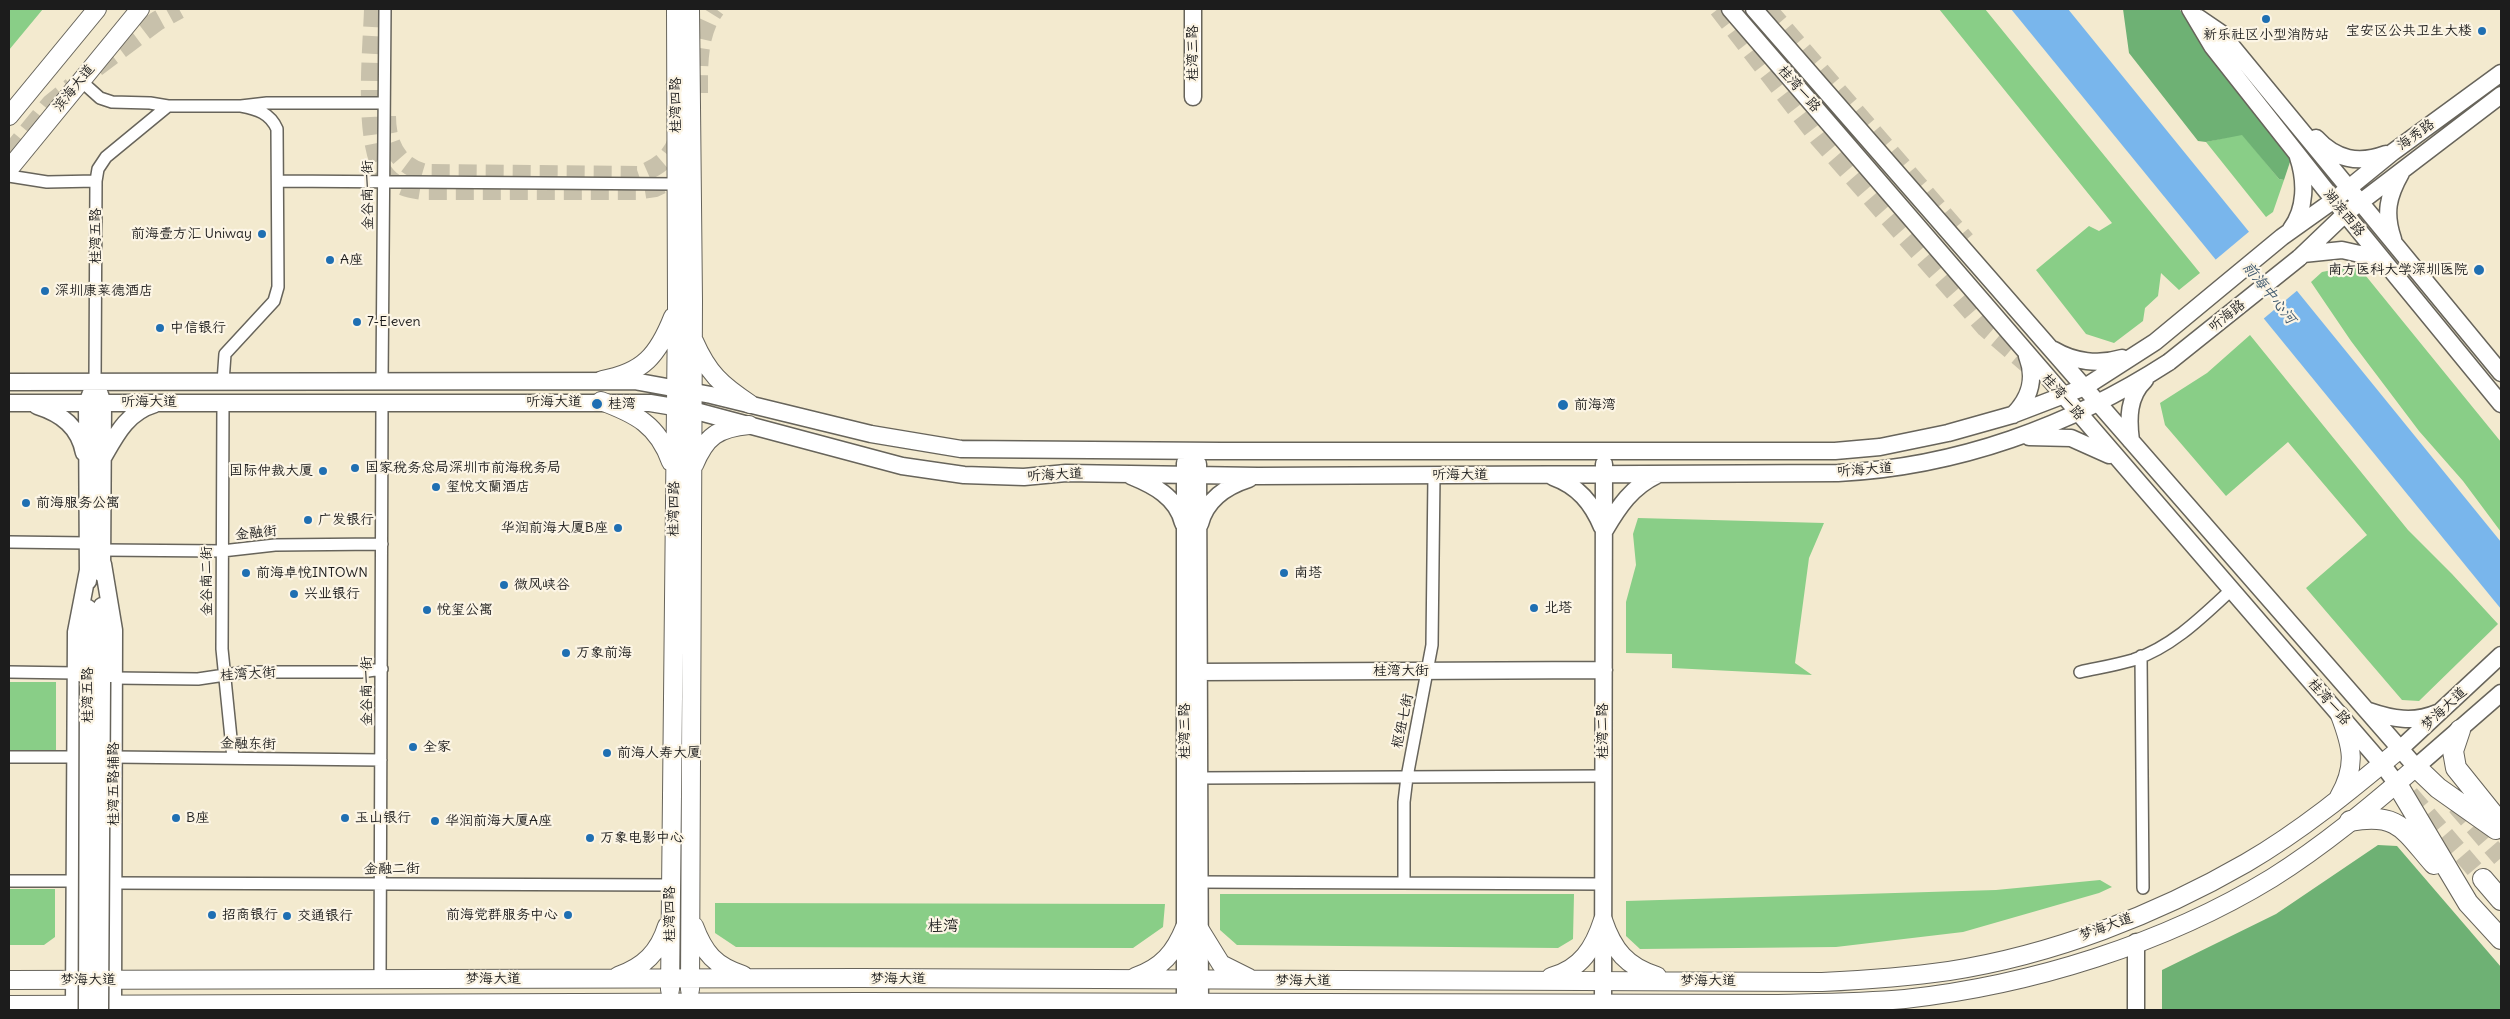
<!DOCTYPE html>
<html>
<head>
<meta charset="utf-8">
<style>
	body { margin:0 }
	#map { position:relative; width:2510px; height:1019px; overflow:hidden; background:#f3eacf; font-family:Delius,sans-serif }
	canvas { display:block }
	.frame { position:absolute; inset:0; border:10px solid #1c1c1c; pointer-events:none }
</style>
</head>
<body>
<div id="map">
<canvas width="2510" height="1019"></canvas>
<div class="frame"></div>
</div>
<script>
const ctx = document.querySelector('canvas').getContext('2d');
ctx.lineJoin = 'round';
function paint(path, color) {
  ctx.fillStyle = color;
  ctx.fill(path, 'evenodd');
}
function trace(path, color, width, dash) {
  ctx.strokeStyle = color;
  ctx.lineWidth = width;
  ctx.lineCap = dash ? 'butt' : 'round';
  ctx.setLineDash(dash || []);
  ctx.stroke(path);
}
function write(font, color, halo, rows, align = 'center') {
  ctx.font = font + ' Delius,"LXGW WenKai TC",sans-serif';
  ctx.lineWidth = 4.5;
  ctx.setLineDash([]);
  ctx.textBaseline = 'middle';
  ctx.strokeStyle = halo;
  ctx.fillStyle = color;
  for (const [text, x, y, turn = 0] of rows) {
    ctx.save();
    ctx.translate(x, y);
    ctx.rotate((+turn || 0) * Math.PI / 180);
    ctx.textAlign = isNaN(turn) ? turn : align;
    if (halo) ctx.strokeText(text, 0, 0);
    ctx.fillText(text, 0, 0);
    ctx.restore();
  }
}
paint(new Path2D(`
	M9 9H43L9 50Z
	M1939 9H1985L2200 273 2179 290 2161 273 2158 296 2145 308 2143 321 2114 343 2086 334 2036 270 2089 226 2099 231 2112 223Z
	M2237 135H2243L2279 179 2284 180 2273 212 2266 217 2206 142Z
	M2357 265 2501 442V532L2463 481 2419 431 2351 341 2311 282 2322 272Z
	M2250 335 2408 530 2452 574 2498 624 2419 701 2402 700 2306 588 2367 535 2288 442 2226 496 2165 425 2160 403 2207 373Z
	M1638 518 1824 523 1809 558 1795 663 1812 675 1672 668V654L1626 653V602L1636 565 1633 534Z
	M9 682H56V752H9Z
	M2100 880 2112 887 2099 893 1963 932 1836 947 1640 949 1626 936V901L1996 890Z
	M9 889H55V937L44 945H9Z
	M1220 894H1574L1573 939 1558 948 1237 945 1220 930Z
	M715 903 1165 904 1163 927 1133 948 736 947 715 933Z`), '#89ce87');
paint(new Path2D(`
	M2123 9H2179L2289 148 2290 162 2284 180 2279 179 2242 135 2206 142 2198 141 2129 53Z
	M2378 845 2397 846 2501 967V1010H2162V970L2276 914Z`), '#6eb174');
paint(new Path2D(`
	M2011 9H2068L2501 542V609Z`), '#79b6ec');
paint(new Path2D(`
	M2251 230 2299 289 2262 320 2214 261Z`), '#f3eacf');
trace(new Path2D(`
	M373 9C372 47 361 149 387 176 396 186 409 189 422 191H637L655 188 668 182
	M1718 9 1818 138 1985 328 2037 373
	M1768 9 1966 240
	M699 93C699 64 698 33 716 9
	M387 116C387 143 397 166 426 173L637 175C658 168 670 159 678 138
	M2410 794 2483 879
	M2456 806 2501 858`), '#c8c1ab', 18, [18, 9]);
trace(new Path2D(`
	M96 67 157 21 179 9
	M9 155 51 104 72 87`), '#c8c1ab', 20, [20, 10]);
const street = new Path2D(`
	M80 80 100 98 112 102 150 103 168 106H241L267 103H384
	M9 176 47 182 96 181
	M279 181 676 184
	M382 381 385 9
	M95 382 96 181 98 169 106 157 168 106
	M223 382 225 354 274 301 278 287 277 129C270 113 257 109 241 106
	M223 402 222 649 233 758
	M9 542 87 543
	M103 550 222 551 275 545 382 544
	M2141 656 2143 888
	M9 672 75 673
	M2080 672C2098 668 2116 665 2133 660 2172 647 2202 617 2231 590
	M114 678 198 679 245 672H361L382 669
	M9 757H75
	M114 757 381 760
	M1198 778 1603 776
	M9 881H74
	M1199 882 1603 884
	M114 883 670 885
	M1404 883V802L1407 777 1432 645 1434 475
	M380 979 382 403`);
const secondary = new Path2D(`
	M1193 9V97
	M1730 9 2382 764 2397 784
	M1754 9 2416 767 2501 693
	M2190 9 2212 46 2324 188 2501 404
	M2199 18 2221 33 2501 373
	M2316 138C2336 160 2359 164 2386 154
	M2291 229C2306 209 2306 181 2298 157
	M2393 239C2384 213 2388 196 2401 173
	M2303 254 2342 250 2382 259
	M2299 258 2345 214 2501 95
	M2054 350C2074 362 2099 365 2122 358
	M9 382 634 381 711 395 871 434 961 449 1221 451H1835L1880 447 1948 433 2012 415 2085 387 2155 342 2282 237 2334 200 2393 152 2501 73
	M99 392 103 403 102 574
	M9 403H650L692 410 902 466 964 475 1024 477 1066 473 1258 476 1838 473C1957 467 2070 426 2169 362
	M37 406C62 414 79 427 84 453
	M2013 415C2030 398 2036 379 2027 356
	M2029 437 2071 438 2109 455
	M2131 441C2128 419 2128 396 2145 380
	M104 456C117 433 128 412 155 404
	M1185 463V1010
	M1198 464 1200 1010
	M1131 476C1153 485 1177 497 1183 523
	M1553 477C1578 486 1592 503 1602 527
	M1200 524C1206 500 1227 486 1249 479
	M1605 530C1619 506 1632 487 1657 475
	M103 564 114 630 113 1006
	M88 581 87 403 91 393
	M1197 672 1604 670
	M88 681V608
	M102 682V606
	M2369 711C2392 719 2414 723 2437 713
	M2400 749 2501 655
	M2136 942V1010
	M74 1006 76 632 88 570
	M1603 1010 1604 464`);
const primary = new Path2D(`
	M9 116 97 9
	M9 169 140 9
	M694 341C708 373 721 385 750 404
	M602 380C643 373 658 355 673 317
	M601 401C636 414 658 425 671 462
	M694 465C706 436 718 428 749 425
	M2339 797C2357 765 2352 747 2340 715
	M1603 920C1613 950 1627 967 1657 976
	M694 926C704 953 715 966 743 975
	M1200 930 1221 964 1249 978
	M618 976C644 967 659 952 667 926
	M1135 977C1162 968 1175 952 1185 927
	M1551 977C1581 969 1594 948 1603 920
	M9 980 860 978 1822 982C1864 980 1907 977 1949 971 2052 955 2156 915 2246 863 2301 831 2351 790 2400 749
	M670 990 677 307 676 9
	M690 990 693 301 690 9
	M9 1005 861 1002 1773 1004C1817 1003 1861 1003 1905 999 2031 985 2164 944 2272 878 2323 846 2371 806 2416 767`);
const highway = new Path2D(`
	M2460 730 2453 751 2456 768 2501 824
	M2416 767 2438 788 2496 829
	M2397 784 2468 903 2501 939
	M2350 821C2399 812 2404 830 2434 864
	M2483 879 2501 900`);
trace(street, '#67645b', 14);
trace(secondary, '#67645b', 19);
trace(primary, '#67645b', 20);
trace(highway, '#67645b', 22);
trace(street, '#fff', 11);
trace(secondary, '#fff', 16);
trace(primary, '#fff', 18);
trace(highway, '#fff', 20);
const secondaryBridge = new Path2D(`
	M2169 362 2299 258
	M87 1010 88 681
	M100 1010 102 682`);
trace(secondaryBridge, '#67645b', 19, []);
trace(secondaryBridge, '#fff', 16);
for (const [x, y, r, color] of [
	[2266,19,5,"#1f6fb2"],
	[2482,31,5,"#1f6fb2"],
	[262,234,5,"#1f6fb2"],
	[330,260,5,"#1f6fb2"],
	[2479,270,6,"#1f6fb2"],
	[45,291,5,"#1f6fb2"],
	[357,322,5,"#1f6fb2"],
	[160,328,5,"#1f6fb2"],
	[597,404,6,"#1f6fb2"],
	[1563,405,6,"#1f6fb2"],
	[355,468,5,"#1f6fb2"],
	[323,471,5,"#1f6fb2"],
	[436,487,5,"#1f6fb2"],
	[26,503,5,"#1f6fb2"],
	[308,520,5,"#1f6fb2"],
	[618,528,5,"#1f6fb2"],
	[246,573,5,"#1f6fb2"],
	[1284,573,5,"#1f6fb2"],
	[504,585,5,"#1f6fb2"],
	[294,594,5,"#1f6fb2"],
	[1534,608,5,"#1f6fb2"],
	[427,610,5,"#1f6fb2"],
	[566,653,5,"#1f6fb2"],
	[413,747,5,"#1f6fb2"],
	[607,753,5,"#1f6fb2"],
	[176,818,5,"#1f6fb2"],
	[345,818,5,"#1f6fb2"],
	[435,821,5,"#1f6fb2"],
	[590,838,5,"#1f6fb2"],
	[212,915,5,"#1f6fb2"],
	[568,915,5,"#1f6fb2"],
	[287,916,5,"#1f6fb2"]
]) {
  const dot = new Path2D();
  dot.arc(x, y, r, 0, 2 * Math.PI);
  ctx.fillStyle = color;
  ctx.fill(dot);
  trace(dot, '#fcf5e5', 2);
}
write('14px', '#1c1c1c', '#fcf5e5', [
	["宝安区公共卫生大楼",2472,31,"right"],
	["新乐社区小型消防站",2266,35,"center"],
	["前海壹方汇 Uniway",252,234,"right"],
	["A座",340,260],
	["南方医科大学深圳医院",2468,270,"right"],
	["深圳康莱德酒店",55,291],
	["7-Eleven",367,322],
	["中信银行",170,328],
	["桂湾",608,404],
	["前海湾",1574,405],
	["国家税务总局深圳市前海税务局",365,468],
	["国际仲裁大厦",313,471,"right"],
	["玺悦文蘭酒店",446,487],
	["前海服务公寓",36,503],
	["广发银行",318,520],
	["华润前海大厦B座",608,528,"right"],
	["前海卓悦INTOWN",256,573],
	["南塔",1294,573],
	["微风峡谷",514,585],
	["兴业银行",304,594],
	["北塔",1544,608],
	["悦玺公寓",437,610],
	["万象前海",576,653],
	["全家",423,747],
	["前海人寿大厦",617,753],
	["B座",186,818],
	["玉山银行",355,818],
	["华润前海大厦A座",445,821],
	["万象电影中心",600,838],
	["招商银行",222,915],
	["前海党群服务中心",558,915,"right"],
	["交通银行",297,916]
], 'left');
write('14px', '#1c1c1c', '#fcf5e5', [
	["桂湾三路",1193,53,-90],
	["滨海大道",74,88,-51],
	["桂湾一路",1799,89,49],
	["桂湾四路",676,105,-90],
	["海秀路",2416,135,-36],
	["金谷南一街",368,195,-90],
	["湖滨西路",2344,213,51],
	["桂湾五路",96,236,-90],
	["听海路",2227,316,-39],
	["桂湾一路",2063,397,49],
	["听海大道",149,402],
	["听海大道",554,402],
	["听海大道",1865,470,-4],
	["听海大道",1055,475,-3],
	["听海大道",1460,475],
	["桂湾四路",674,509,-89],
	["金融街",256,533,-6],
	["金谷南二街",207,581,-90],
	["桂湾大街",1401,671],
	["桂湾大街",248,674,-4],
	["金谷南一街",367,691,-90],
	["桂湾五路",88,695,-90],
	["桂湾一路",2329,702,49],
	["梦海大道",2444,709,-43],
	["枢纽七街",1403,721,-78],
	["桂湾三路",1185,731,-90],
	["桂湾二路",1603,731,-90],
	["金融东街",248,744,1],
	["桂湾五路辅路",114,784,-90],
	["金融二街",392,869],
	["桂湾四路",670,914,-90],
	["梦海大道",2106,927,-20],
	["梦海大道",493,979],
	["梦海大道",898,979],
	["梦海大道",88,980],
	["梦海大道",1303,981],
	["梦海大道",1708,981]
]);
write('italic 15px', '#415a6f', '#fcf5e5', [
	["前海中心河",2269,293,51]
]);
write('16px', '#1c1c1c', '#fcf5e5', [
	["桂湾",943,926]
]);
</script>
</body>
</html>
